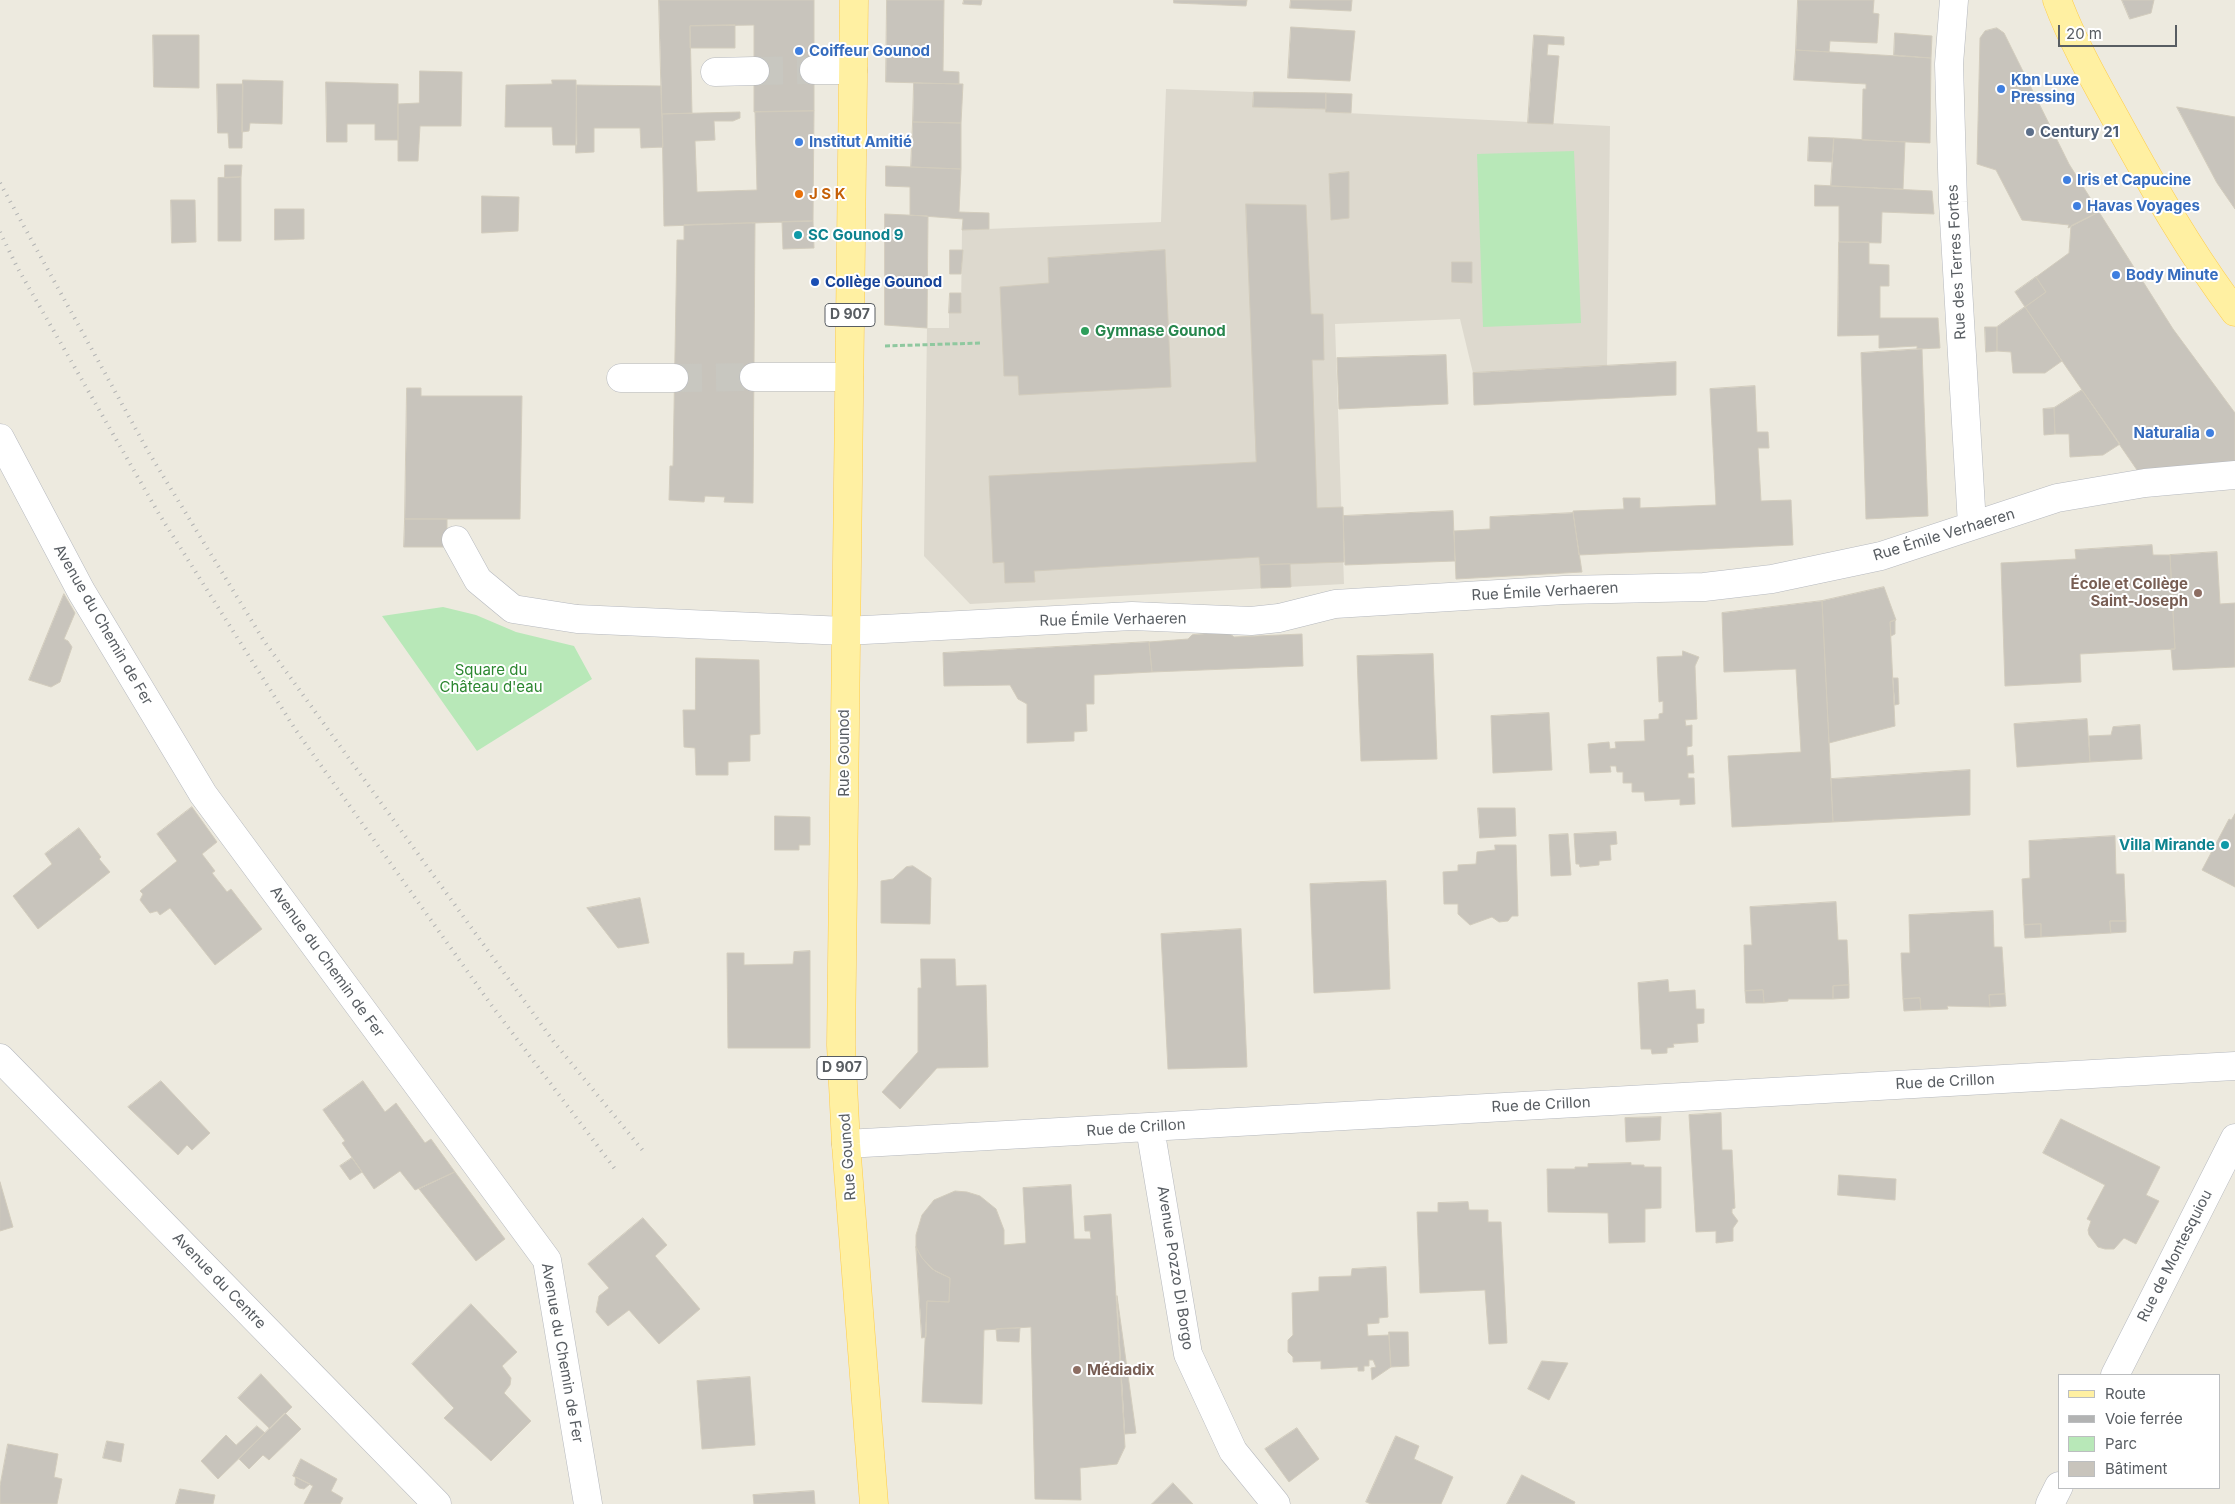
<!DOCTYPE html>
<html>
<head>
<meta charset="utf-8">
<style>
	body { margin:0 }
	#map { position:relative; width:2235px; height:1504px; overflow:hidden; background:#edeadf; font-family:Inter,sans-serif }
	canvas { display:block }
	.legend { position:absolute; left:2058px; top:1374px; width:162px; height:115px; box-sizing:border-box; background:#fff; border:1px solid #bcbec0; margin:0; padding:6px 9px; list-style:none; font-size:15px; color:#585d62 }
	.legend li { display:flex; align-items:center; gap:10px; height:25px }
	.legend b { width:25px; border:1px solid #bcbec0 }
	.scale { position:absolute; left:2058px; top:25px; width:119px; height:22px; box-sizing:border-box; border:2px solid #585d62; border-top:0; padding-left:6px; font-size:15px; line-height:18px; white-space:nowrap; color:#585d62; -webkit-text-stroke:4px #fff; paint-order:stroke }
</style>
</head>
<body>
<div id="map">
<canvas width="2235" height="1504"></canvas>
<ul class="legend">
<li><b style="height:6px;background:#fff0a2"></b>Route</li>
<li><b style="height:6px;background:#b2b3b3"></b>Voie ferrée</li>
<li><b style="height:14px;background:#b8e8b8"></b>Parc</li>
<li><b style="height:14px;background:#c8c4bc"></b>Bâtiment</li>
</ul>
<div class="scale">20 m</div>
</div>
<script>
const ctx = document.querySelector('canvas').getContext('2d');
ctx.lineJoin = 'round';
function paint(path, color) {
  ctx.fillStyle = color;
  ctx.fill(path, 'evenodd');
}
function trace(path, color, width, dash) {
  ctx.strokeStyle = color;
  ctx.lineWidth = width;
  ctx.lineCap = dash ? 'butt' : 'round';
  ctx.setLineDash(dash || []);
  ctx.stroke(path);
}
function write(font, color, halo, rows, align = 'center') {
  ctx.font = font + ' Inter,sans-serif';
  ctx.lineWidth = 4;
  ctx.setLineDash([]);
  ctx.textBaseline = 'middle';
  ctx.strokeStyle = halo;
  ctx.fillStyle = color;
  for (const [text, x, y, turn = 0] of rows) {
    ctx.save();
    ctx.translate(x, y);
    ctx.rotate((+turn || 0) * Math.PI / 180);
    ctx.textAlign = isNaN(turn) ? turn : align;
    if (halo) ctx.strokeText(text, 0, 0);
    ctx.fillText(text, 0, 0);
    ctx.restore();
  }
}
paint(new Path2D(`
	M1166 89 1254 92 1253 107 1326 109V112L1610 126 1607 366 1473 373 1460 319 1335 324 1344 584 970 604 924 556 927 328H949V313H961L962 230 1161 222Z`), '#ddd9ce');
paint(new Path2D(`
	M1574 151 1581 323 1483 327 1477 154Z
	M443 607 476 615 516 632 574 646 592 679 477 751 382 616Z`), '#b8e8b8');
const building = new Path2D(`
	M659 0H814V111L754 112V25L690 26 692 113 662 114Z
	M887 0H944L943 71 959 72V84L886 82Z
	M964 0H982L981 5 963 4Z
	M1174 0H1247L1246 6 1174 3Z
	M1291 0H1352L1351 11 1290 8Z
	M1798 0H1874L1873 13 1879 14 1877 43 1830 41 1829 52 1796 50Z
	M2122 0H2154L2151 13 2130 19Z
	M735 25V48H690V26Z
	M1291 27 1355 31 1350 81 1288 78Z
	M1997 28 2004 33 2069 164 2099 212 2068 228 2069 225 2022 220 1996 170 1977 164 1980 38 1985 31Z
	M1895 33 1932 36 1931 58 1894 55Z
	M153 35H199V88L154 87Z
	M1534 35 1564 37V45L1548 44 1547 55 1559 56 1553 124 1528 123Z
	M1796 50 1931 58 1930 143 1862 140 1863 89H1866V84L1794 80Z
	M420 71 462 72 461 126H420L418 161H398V104L419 103Z
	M243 80 283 81 282 124 250 123 249 131 242 132Z
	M552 80H576L577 145H553L552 127H505L506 85 552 84Z
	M326 82 398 84V140H375V124H347V142H327Z
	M914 83 963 84 961 123 913 122Z
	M217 84H243L242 148H229L228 133H218Z
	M577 85 661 86 663 147 641 148 640 128H594V152L576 153Z
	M1254 92 1326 93V109L1253 107Z
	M1326 93 1352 94 1351 113 1326 112Z
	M2177 107 2235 117V209L2217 183Z
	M814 111 813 221 664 226 662 114 740 112V118L733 121H714L715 140 695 141 697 192 757 190 755 112Z
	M913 122 961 123V169L911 167Z
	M1809 137 1834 138 1832 162 1808 161Z
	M1834 138 1905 142 1903 189 1831 186Z
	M225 165H242L241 177 225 178Z
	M886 166 961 169 959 212 989 213V229L962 230 963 219 910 215V187L886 186Z
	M1349 172V218L1331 220 1329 174Z
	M241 177V241H218V178Z
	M1815 185 1932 191 1934 214 1882 212 1881 243 1839 242V206H1815Z
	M482 196 519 197 518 231 482 233Z
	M171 200H195L196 242 172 243Z
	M1246 204 1306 205 1311 314H1323L1324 360H1312L1317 508 1343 507 1344 562 1260 565 1259 557 1034 571 1035 582 1005 583 1004 562 993 563 989 476 1256 462Z
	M275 209H304V239L275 240Z
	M2099 212 2173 329 2235 413V462L2137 470 2025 307 2046 292 2036 277 2069 253 2071 226Z
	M885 214 928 216 927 328 885 325Z
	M813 221 814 248 783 249 782 222Z
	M755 223 753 503 724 502 725 497 705 496 704 502 669 500 670 466H673L677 240H684V225Z
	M1839 242H1869V264L1889 265V286H1880V318H1938L1940 348 1917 349V346L1879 348V335L1838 336Z
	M950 250H963L961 274H950Z
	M1165 250 1171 387 1019 395 1018 376H1004L1000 287 1049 283 1048 258Z
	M1452 262H1472V283L1452 282Z
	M2036 277 2046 292 2025 307 2015 292Z
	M950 293H961V313H949Z
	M2025 307 2062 361 2045 373H2013L2011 352 1997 351V327Z
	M1985 327H1997V351L1986 352Z
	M1922 349 1928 516 1866 519 1861 353Z
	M1446 355 1448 404 1339 409 1337 358Z
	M1676 362V395L1474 405 1473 373Z
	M1755 386 1757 432H1768L1769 448H1758L1761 501 1791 500 1793 545 1579 555 1573 511 1624 509 1623 498H1640V508L1716 505 1710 389Z
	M407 388H421V396H522L520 519H405Z
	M2082 390 2120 444 2103 455 2070 457 2069 434H2055L2054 408Z
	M2054 408 2055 434 2044 435 2043 409Z
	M1453 511 1455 561 1345 565 1343 516Z
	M1573 513 1582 572 1456 579 1454 531 1490 529V517Z
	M405 519H447V547H404Z
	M2152 545 2153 555H2170L2175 649 2080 654 2081 682 2005 686 2001 563 2076 559 2075 550Z
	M2217 552 2220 604 2235 603V667L2173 670 2171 649H2175L2170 555Z
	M1290 564 1291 587 1261 588 1260 565Z
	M1884 587 1896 620 1890 622 1895 726 1829 743 1822 601Z
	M64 594 75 613 64 639 68 641 72 647 60 682 51 687 29 680Z
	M1822 601 1833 822 1732 827 1728 756 1801 752 1796 669 1724 672 1722 613Z
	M1895 620V634L1891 636 1890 622Z
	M1228 632 1234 637 1302 634 1303 666 1152 672 1149 642 1188 639 1192 635Z
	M1149 642 1152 672 1094 675V704H1086L1087 731 1074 732V741L1027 743V704L1018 699 1010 685 944 686 943 653Z
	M1683 651 1699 657 1695 666 1697 719 1685 720 1686 726 1692 725V746L1687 747V756L1693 755 1694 773H1688V778H1694L1695 804 1680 805V799L1645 801 1644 792H1632V783H1623V772H1617L1616 766H1610L1611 772 1590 773 1588 744 1609 742 1610 749 1616 748 1615 742 1645 741 1644 720 1659 719V714L1663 713V701L1659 702 1657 657 1682 656Z
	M1433 654 1437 759 1361 761 1357 656Z
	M696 658 759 660 760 734 750 735V761L728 762V775H696L695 748 684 747 683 710H695Z
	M1893 678H1898L1899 704 1895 705Z
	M1549 713 1552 770 1493 773 1491 716Z
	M2087 719 2090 762 2017 767 2014 724Z
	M2140 725 2142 759 2090 762 2089 736 2111 735 2113 727Z
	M1970 770V815L1833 822 1831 779Z
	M192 807 217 842 202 854 215 871 212 873 227 892 231 889 262 929 215 965 170 908 160 915 157 911 150 913 140 900 143 894 140 891 177 861 157 834Z
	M1478 808H1515L1516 836 1480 838Z
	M2235 814V887L2202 870 2229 819 2231 820Z
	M775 816 810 817V845H799V850H775Z
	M79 828 101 857 99 859 110 872 38 929 13 896 52 864 45 854Z
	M1616 832 1617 844 1610 845 1611 860 1599 861V865L1580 867 1579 864H1576L1574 834Z
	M1568 834 1571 875 1551 876 1549 835Z
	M2115 836 2116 874H2124L2126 921H2110L2111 933 2041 937V924L2024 925 2022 879 2030 878 2029 841Z
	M1495 845H1516L1518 916H1512L1508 921 1499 922 1492 917 1470 925 1458 914V904H1444L1443 872 1458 871V865L1476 864 1477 852 1495 850Z
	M913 866 931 878 930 924 881 923V881L893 879 906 867Z
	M1386 881 1390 989 1314 993 1310 884Z
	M640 898 649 943 618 948 587 908Z
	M1836 902 1838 940H1847L1849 985 1833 986V999H1788V1001L1764 1003 1763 990 1745 991 1744 945H1752L1750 907Z
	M1993 911 1994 947H2002L2005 994 1989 995 1990 1007 1947 1006 1948 1009 1921 1010 1920 998 1903 999 1901 953H1910L1909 915Z
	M2110 921H2126V932L2111 933Z
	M2041 924V937L2025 938 2024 925Z
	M1241 929 1247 1067 1168 1069 1161 934Z
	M810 951V1048H728L727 953H744V965L793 964 794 952Z
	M921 959H955L956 986 986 985 988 1067 937 1068 900 1109 882 1092 918 1052V988H921Z
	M1668 980 1669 992 1695 990 1696 1009H1704V1023L1697 1024 1698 1042 1673 1044 1674 1047 1667 1048V1053L1652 1054 1651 1049H1641L1638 983Z
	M1849 985V998L1833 999V986Z
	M1763 990 1764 1003H1746L1745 991Z
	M2005 994 2006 1006 1990 1007 1989 995Z
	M1920 998 1921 1010 1904 1011 1903 999Z
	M161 1081 210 1133 192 1150 187 1145 178 1155 128 1107Z
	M363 1081 385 1112 396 1103 425 1143 431 1139 455 1172 415 1190 400 1171 374 1189 342 1143 345 1141 323 1110Z
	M1721 1113 1722 1150H1732L1735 1208 1732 1209V1213L1738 1221 1733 1228V1241L1716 1243V1231L1696 1232 1689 1115Z
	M1661 1117 1660 1140 1626 1142 1625 1118Z
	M2061 1119 2160 1167 2146 1195 2159 1201 2136 1244 2124 1238 2114 1249H2105L2098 1247 2089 1235 2088 1230 2091 1221 2087 1219 2105 1185 2043 1153Z
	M352 1158 362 1172 350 1180 340 1166Z
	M1631 1163V1165H1644V1167H1661V1208L1645 1209V1242L1609 1243 1608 1213 1548 1212 1547 1169H1575V1167H1588V1164Z
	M455 1172 505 1239 476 1261 419 1189Z
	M1839 1175 1896 1179 1895 1200 1838 1195Z
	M0 1182 13 1227 0 1231Z
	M1071 1185 1074 1239H1091L1090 1231H1085L1084 1216 1111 1214 1125 1447 1117 1464 1080 1468 1081 1500 1035 1499 1031 1327 984 1330 982 1404 922 1402 927 1301 949 1302 950 1278 935 1271 922 1258 916 1247V1235L922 1215 934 1200 955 1191 967 1192 980 1196 996 1209 1004 1230V1245L1026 1243 1023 1188Z
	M1468 1202 1469 1210H1488V1222H1501L1507 1343 1489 1344 1485 1290 1420 1293 1417 1212H1438V1203Z
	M643 1218 667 1245 655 1256 700 1309 659 1344 629 1310 608 1326 596 1312 599 1296 609 1288 588 1264Z
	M916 1247 922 1258 932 1269 950 1278 949 1302 927 1301 926 1337 922 1338Z
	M1386 1267 1388 1317 1379 1318V1323L1367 1324 1368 1336 1389 1335 1391 1367 1372 1380 1371 1368 1376 1367 1373 1360H1369V1366H1364V1371H1358V1367L1321 1369V1361L1293 1362V1357L1288 1352V1340L1293 1335 1292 1293 1319 1291V1277L1351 1276 1352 1269Z
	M1117 1296 1136 1433 1125 1434Z
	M471 1304 517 1352 502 1366 511 1378 510 1385 504 1393 531 1421 491 1461 444 1418 454 1408 412 1364Z
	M1020 1328 1019 1342 997 1341 996 1329Z
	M1389 1332H1408L1409 1366 1391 1367Z
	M1542 1361 1568 1363 1549 1400 1528 1389Z
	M261 1374 292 1407 270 1429 238 1398Z
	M750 1377 755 1445 702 1449 697 1381Z
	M285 1413 301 1429 269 1460 263 1455 249 1469 239 1459Z
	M257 1426 265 1433 218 1479 201 1461 226 1435 236 1445Z
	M1297 1428 1319 1459 1289 1482 1265 1449Z
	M1396 1436 1419 1446 1414 1459 1453 1477 1441 1504H1371L1366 1502Z
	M107 1441 124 1444 121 1462 103 1458Z
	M8 1444 58 1454 54 1477 62 1479 57 1504H0V1486Z
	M301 1459 337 1479 331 1491 343 1498 340 1504H304L313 1486 293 1476Z
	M1522 1475 1575 1502 1574 1504H1507Z
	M296 1477 310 1484 304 1489 299 1488 295 1485Z
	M1173 1483 1193 1504H1152Z
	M180 1489 215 1495 213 1504H176Z
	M814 1491 815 1504H754L753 1495Z`);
paint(building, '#c8c4bc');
trace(building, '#d2ccbd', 1);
trace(new Path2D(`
	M755 71 814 70
	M674 378 754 377`), '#c8c7c0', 28, [28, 14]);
const minor = new Path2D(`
	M1954 0 1949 64 1953 202 1972 525
	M814 70H853
	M715 72 755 71
	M754 377H849
	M621 378H674
	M0 438 81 591 203 794 547 1260 588 1504
	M456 540 478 580 513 609 577 619 845 631 1132 616 1251 621 1279 618 1335 604 1564 590 1704 587 1772 579 1881 556 2057 498 2145 483 2235 475
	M0 1058 437 1504
	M1150 1128 1188 1354 1233 1451 1276 1504
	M846 1144 2235 1066
	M2115 1375 2235 1138
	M2050 1504 2059 1486`);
const major = new Path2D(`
	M854 0 841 1045 846 1144 874 1504
	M2057 0C2073 43 2096 83 2118 123 2154 189 2190 252 2235 312`);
trace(minor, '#b5b8be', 29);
trace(major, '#ffcc46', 29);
trace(new Path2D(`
	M885 346 980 343`), '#8fc89f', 3, [5, 2.5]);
trace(minor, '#fff', 28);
trace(major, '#fff0a2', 28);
trace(new Path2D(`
	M0 183 149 453 264 641 554 1042 644 1152
	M0 232 17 267 159 514 295 729 492 1006 615 1169`), '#b2b3b3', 4, [1, 6]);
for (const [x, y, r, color] of [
	[799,51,5,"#3f7fe0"],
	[2001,89,5,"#3f7fe0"],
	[2030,132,5,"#5c6f8a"],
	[799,142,5,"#3f7fe0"],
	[2067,180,5,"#3f7fe0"],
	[799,194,5,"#e8710a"],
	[2077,206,5,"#3f7fe0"],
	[798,235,5,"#0f9aa8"],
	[2116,275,5,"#3f7fe0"],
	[815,282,5,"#1a4fb4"],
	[1085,331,5,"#2e9e5b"],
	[2210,433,5,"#3f7fe0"],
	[2198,593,5,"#8d6e63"],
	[2225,845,5,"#0f9aa8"],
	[1077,1370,5,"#8d6e63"]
]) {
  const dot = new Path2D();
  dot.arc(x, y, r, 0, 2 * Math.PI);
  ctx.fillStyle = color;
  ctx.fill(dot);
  trace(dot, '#fff', 2);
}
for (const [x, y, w] of [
	[850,315,50],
	[842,1068,50]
]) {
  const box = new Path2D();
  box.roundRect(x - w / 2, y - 11.5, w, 23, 4);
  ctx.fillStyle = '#fff';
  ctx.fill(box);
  trace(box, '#585d62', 1);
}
write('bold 14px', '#585d62', null, [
	["D 907",850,315],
	["D 907",842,1068]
]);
write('bold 15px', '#366cbe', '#fff', [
	["Coiffeur Gounod",809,51],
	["Kbn Luxe",2011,80],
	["Pressing",2011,97],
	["Institut Amitié",809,142],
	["Iris et Capucine",2077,180],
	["Havas Voyages",2087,206],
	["Body Minute",2126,275],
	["Naturalia",2200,433,"right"]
], 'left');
write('bold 15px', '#4e5e75', '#fff', [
	["Century 21",2040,132]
], 'left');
write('bold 15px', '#c56008', '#fff', [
	["J S K",809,194]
], 'left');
write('bold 15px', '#0d838f', '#fff', [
	["SC Gounod 9",808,235],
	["Villa Mirande",2215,845,"right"]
], 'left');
write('15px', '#585d62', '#fff', [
	["Rue des Terres Fortes",1957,262,-93],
	["Rue Émile Verhaeren",1944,535,-17],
	["Rue Émile Verhaeren",1545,592,-3],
	["Rue Émile Verhaeren",1113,620,-1],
	["Avenue du Chemin de Fer",103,625,60],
	["Rue Gounod",844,753,-90],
	["Avenue du Chemin de Fer",327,962,54],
	["Rue de Crillon",1945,1082,-3],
	["Rue de Crillon",1541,1105,-3],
	["Rue de Crillon",1136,1128,-4],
	["Rue Gounod",848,1157,-94],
	["Rue de Montesquiou",2175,1256,-63],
	["Avenue Pozzo Di Borgo",1175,1268,81],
	["Avenue du Centre",219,1281,46],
	["Avenue du Chemin de Fer",562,1353,80]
]);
write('bold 15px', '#164399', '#fff', [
	["Collège Gounod",825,282]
], 'left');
write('bold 15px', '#27864d', '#fff', [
	["Gymnase Gounod",1095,331]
], 'left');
write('bold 15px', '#785e54', '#fff', [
	["École et Collège",2188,584],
	["Saint-Joseph",2188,601],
	["Médiadix",1087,1370,"left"]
], 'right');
write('15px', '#2c8730', '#fff', [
	["Square du",491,670],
	["Château d'eau",491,687]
]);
</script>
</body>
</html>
